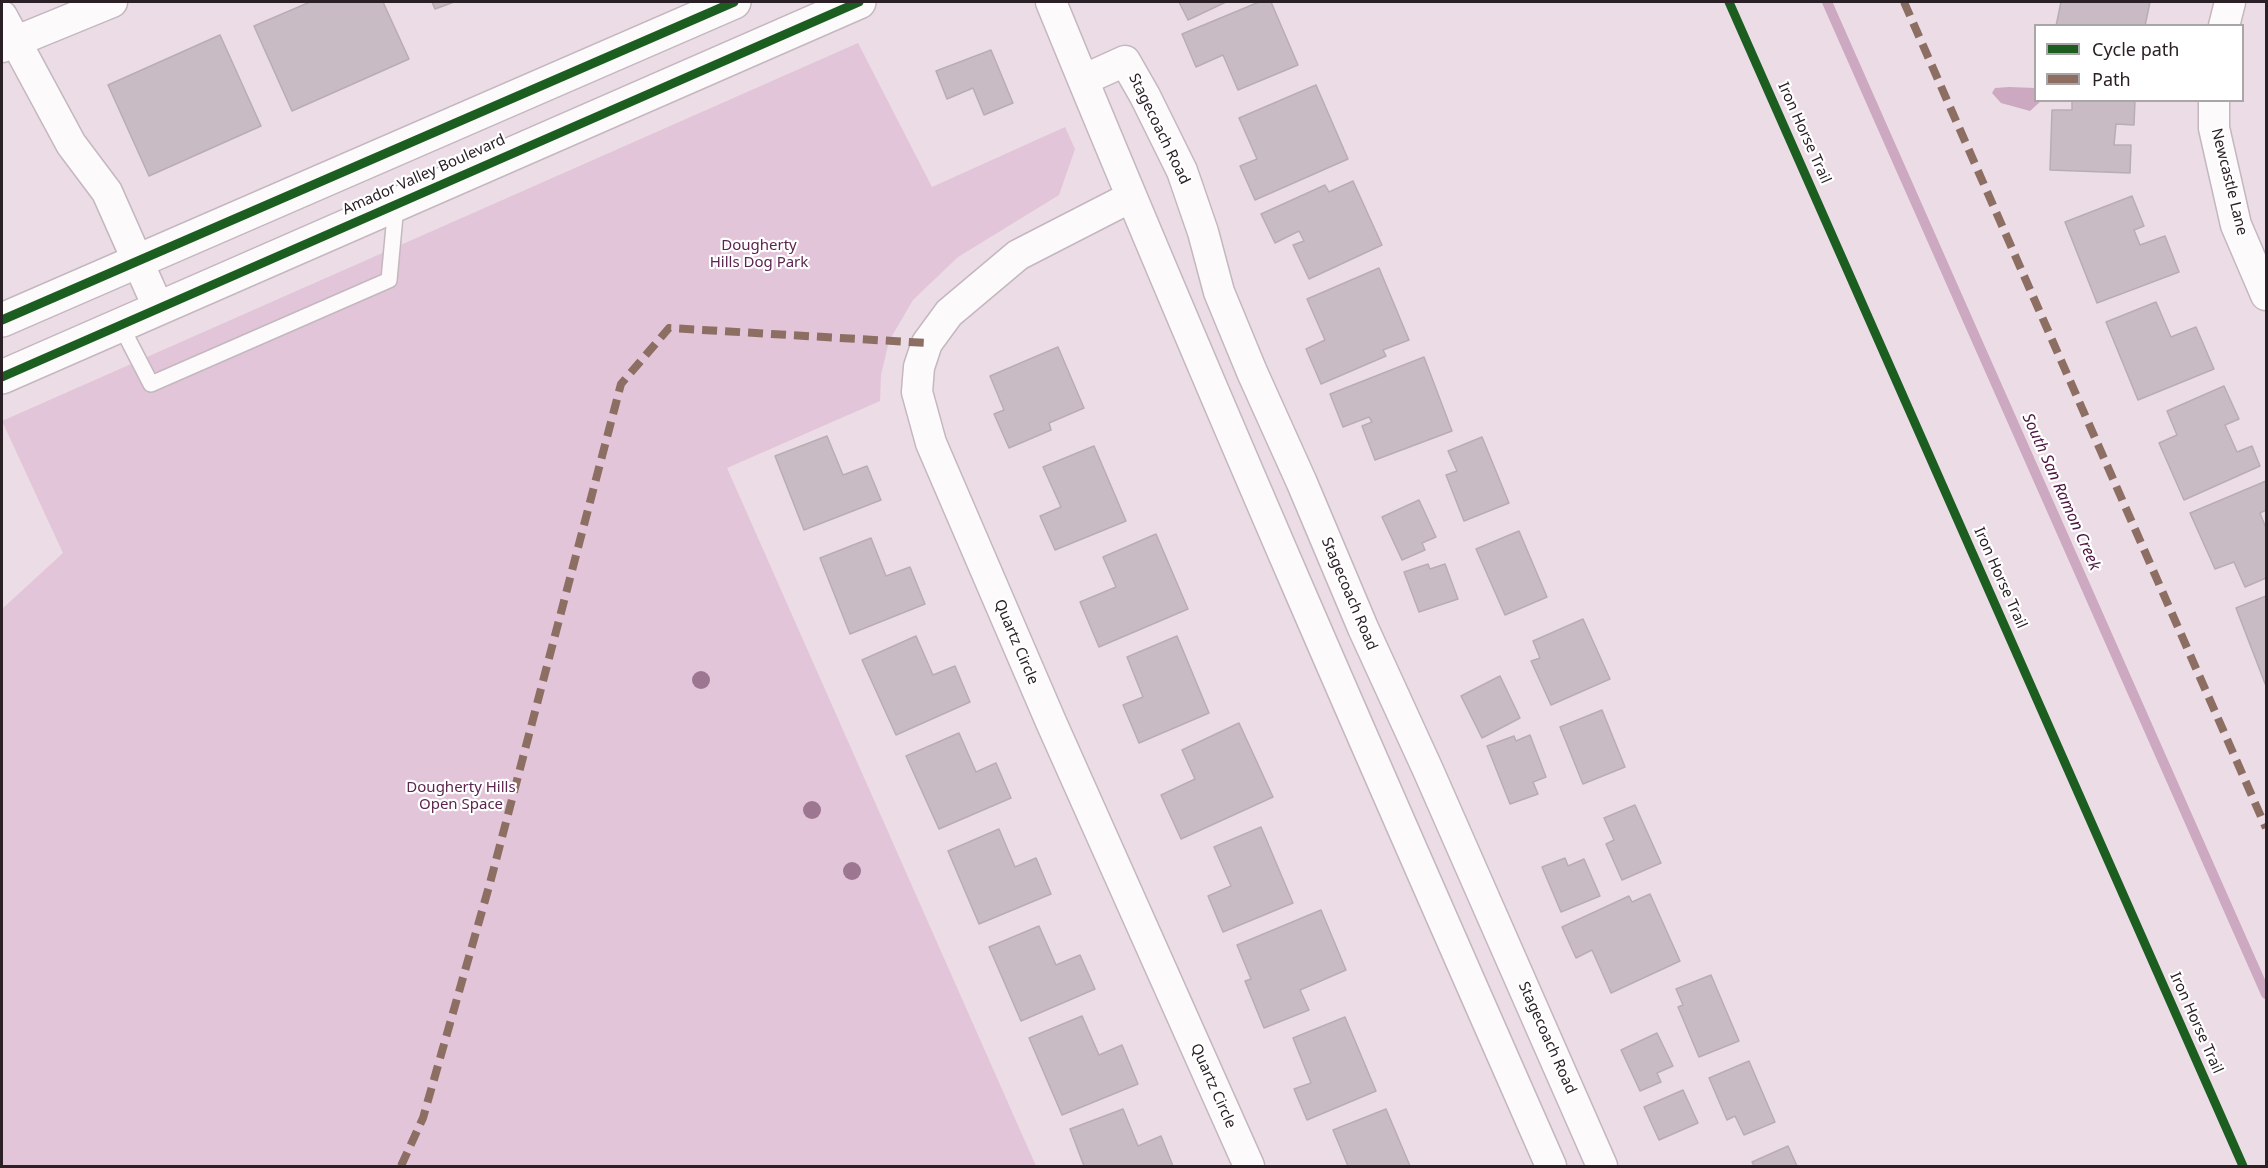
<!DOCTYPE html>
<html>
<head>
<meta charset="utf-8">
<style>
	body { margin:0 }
	#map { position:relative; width:2268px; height:1168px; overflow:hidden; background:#ecdce6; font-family:"Noto Sans",sans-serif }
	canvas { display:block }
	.frame { position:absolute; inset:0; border:3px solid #2a2026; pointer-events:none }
	.legend { position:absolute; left:2034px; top:24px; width:210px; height:78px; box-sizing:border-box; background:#fff; border:2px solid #aaa6a8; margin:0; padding:8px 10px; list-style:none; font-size:18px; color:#2a2026 }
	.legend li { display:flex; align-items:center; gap:12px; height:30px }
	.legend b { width:30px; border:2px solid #aaa6a8 }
</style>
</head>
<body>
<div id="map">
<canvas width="2268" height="1168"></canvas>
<div class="frame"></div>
<ul class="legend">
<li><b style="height:8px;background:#1b5e20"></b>Cycle path</li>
<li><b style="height:8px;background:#8d6e63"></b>Path</li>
</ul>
</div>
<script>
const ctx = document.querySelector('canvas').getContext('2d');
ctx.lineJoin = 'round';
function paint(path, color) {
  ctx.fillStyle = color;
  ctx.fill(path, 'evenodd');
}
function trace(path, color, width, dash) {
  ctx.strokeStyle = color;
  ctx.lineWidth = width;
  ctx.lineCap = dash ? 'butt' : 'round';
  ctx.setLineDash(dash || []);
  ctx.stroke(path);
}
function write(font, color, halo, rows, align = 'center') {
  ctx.font = font + ' "Noto Sans",sans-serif';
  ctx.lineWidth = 4.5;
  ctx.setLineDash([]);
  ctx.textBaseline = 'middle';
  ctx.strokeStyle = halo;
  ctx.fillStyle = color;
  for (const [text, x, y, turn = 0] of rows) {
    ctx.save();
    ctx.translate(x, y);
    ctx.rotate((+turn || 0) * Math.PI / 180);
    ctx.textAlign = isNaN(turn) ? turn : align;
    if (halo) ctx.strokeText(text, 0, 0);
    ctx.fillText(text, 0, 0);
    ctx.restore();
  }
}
paint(new Path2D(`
	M858 43 932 187 1065 127 1075 149 1059 195 958 257 913 300 889 341 881 375 880 401 727 468 1036 1166H2V609L63 553 2 421Z`), '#e2c5d8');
paint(new Path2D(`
	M2009 87 2035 88 2036 100 2041 101 2030 111 2001 103 1992 93 1995 88Z`), '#cda8c1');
trace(new Path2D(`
	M1827 2 2266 994`), '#cda8c1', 10);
const building = new Path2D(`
	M310 2H383L409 59 292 111 254 26Z
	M432 2H454L435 9Z
	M1179 2H1226L1188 20Z
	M1259 2H1271L1298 65 1238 90 1223 55 1196 67 1182 34Z
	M2061 2H2150L2145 26H2056Z
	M220 35 261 126 149 176 108 85Z
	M991 50 1013 103 984 115 973 88 947 99 936 71Z
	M1316 85 1348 159 1255 200 1240 166 1257 159 1239 118Z
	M2072 100H2135L2134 125 2116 124 2114 145H2131L2130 173 2050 170 2052 110H2072Z
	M1353 181 1382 245 1309 279 1293 245 1304 241 1299 231 1275 243 1261 214 1325 185 1329 192Z
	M2132 196 2144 226 2134 230 2140 245 2165 236 2179 272 2097 303 2065 222Z
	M1379 268 1409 340 1383 350 1386 356 1321 384 1306 349 1325 340 1307 299Z
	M2156 302 2171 337 2196 327 2214 369 2138 400 2106 322Z
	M1058 347 1084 408 1049 423 1051 430 1009 448 994 414 1004 410 990 376Z
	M1424 357 1452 431 1375 460 1362 426 1372 422 1369 417 1343 427 1330 394Z
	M2224 386 2239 419 2225 425 2237 452 2252 446 2260 466 2184 500 2159 443 2177 435 2167 411Z
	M827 436 843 475 867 466 881 500 804 530 775 456Z
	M1482 437 1509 503 1464 521 1446 475 1457 471 1448 451Z
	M1094 446 1126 521 1055 550 1040 516 1061 507 1043 467Z
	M2266 481V510L2260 513 2266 528V578L2245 587 2234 562 2215 569 2190 513Z
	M1419 500 1436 537 1422 543 1425 550 1402 560 1382 517Z
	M1519 531 1547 597 1505 615 1476 549Z
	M1156 534 1188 609 1099 647 1080 602 1116 587 1103 557Z
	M871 538 886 576 910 567 925 604 850 634 820 558Z
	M1428 564 1430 569 1445 564 1458 599 1419 612 1404 572Z
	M2266 596V686L2236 608Z
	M1583 619 1610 679 1551 705 1531 661 1540 658 1533 641Z
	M916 636 933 675 955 666 970 702 896 735 862 660Z
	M1177 636 1209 713 1139 743 1123 705 1143 697 1127 657Z
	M1500 676 1520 718 1482 738 1461 696Z
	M1602 710 1625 767 1583 784 1560 727Z
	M1239 723 1273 797 1181 839 1161 795 1195 779 1182 750Z
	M959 733 976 772 996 763 1011 798 939 829 906 756Z
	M1530 735 1546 777 1533 782 1538 794 1510 804 1487 746 1514 736 1516 741Z
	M1635 805 1661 863 1622 880 1606 844 1614 840 1604 818Z
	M1261 827 1293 903 1223 932 1208 896 1231 886 1214 847Z
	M999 829 1015 867 1036 858 1051 894 979 924 948 851Z
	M1565 858 1568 866 1584 859 1600 896 1561 912 1542 867Z
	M1650 894 1680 961 1611 993 1592 950 1576 958 1562 927 1629 896 1632 902Z
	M1321 910 1346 970 1300 990 1309 1010 1264 1028 1245 981 1251 979 1237 945Z
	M1039 926 1056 965 1080 955 1095 989 1021 1021 989 947Z
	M1711 975 1739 1041 1699 1057 1678 1007 1683 1005 1676 989Z
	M1082 1016 1099 1055 1122 1045 1138 1084 1062 1115 1029 1038Z
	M1345 1017 1376 1091 1307 1120 1294 1089 1311 1083 1293 1038Z
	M1657 1033 1673 1066 1657 1073 1661 1082 1640 1091 1621 1050Z
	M1749 1061 1775 1122 1744 1135 1735 1116 1727 1120 1709 1078Z
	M1683 1090 1698 1123 1659 1140 1644 1107Z
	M1123 1109 1138 1146 1161 1136 1173 1166H1084L1070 1129Z
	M1386 1109 1410 1166H1348L1333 1130Z
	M1788 1146 1797 1166H1754L1752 1162Z`);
paint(building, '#c8bbc3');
trace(building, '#b9adb5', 1.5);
const service = new Path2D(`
	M120 324 151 384 389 280 396 205`);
const minor = new Path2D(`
	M1051 2C1211 393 1381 780 1551 1166
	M2 16 71 144 107 192 158 307
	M2224 26 2230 2
	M2 47 112 2
	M1083 80 1125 61 1145 96 1182 171 1203 232 1219 292 1252 372 1302 483 1363 628 1428 770 1602 1166
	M2214 100V128L2236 225 2266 295
	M1131 197 1018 255 949 313 927 343 919 367 917 392 931 443 1051 722 1249 1166`);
const tertiary = new Path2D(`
	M2 320 734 2
	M2 377 859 2`);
trace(service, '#c4b7bf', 18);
trace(minor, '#c4b7bf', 33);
trace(tertiary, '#c4b7bf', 36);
trace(service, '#fcfafb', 15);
trace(minor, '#fcfafb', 30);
trace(tertiary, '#fcfafb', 33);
trace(new Path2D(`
	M1904 2 2266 828
	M401 1166 423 1118 490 883 621 384 669 328 927 343`), '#8d6e63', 8, [15, 8]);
trace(new Path2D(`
	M1729 2 2243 1166
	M2 320 734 2
	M2 377 859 2`), '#1b5e20', 9);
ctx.fillStyle = '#9d7792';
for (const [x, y] of [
	[701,680],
	[812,810],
	[852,871]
]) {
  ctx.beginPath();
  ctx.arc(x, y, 9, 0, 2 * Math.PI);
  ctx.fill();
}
write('15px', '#2a2026', '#fff', [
	["Stagecoach Road",1159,129,64],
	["Iron Horse Trail",1804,133,66],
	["Amador Valley Boulevard",424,175,-24],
	["Newcastle Lane",2229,182,76],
	["Iron Horse Trail",2000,578,66],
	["Stagecoach Road",1349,594,67],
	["Quartz Circle",1016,642,67],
	["Iron Horse Trail",2196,1023,66],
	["Stagecoach Road",1547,1038,66],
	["Quartz Circle",1213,1086,66]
]);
write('15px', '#5c244e', '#fff', [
	["Dougherty",759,246],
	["Hills Dog Park",759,263],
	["Dougherty Hills",461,788],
	["Open Space",461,805]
]);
write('italic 16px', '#4e1641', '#fff', [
	["South San Ramon Creek",2061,492,66]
]);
</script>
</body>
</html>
